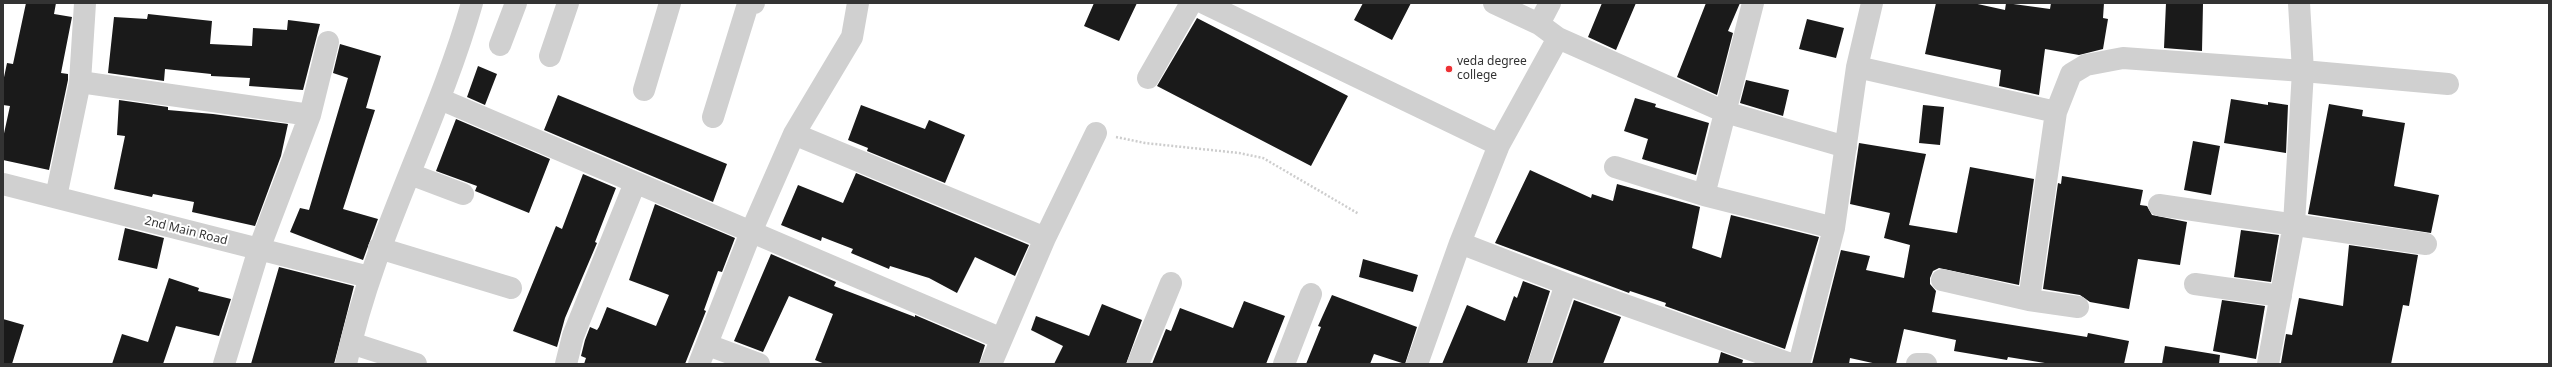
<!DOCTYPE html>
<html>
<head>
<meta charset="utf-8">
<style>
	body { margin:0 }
	#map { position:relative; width:2552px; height:367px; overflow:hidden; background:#fff; font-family:"Noto Sans",sans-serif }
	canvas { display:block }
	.frame { position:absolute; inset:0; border:4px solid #333; pointer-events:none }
</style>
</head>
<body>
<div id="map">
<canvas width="2552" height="367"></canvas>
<div class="frame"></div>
</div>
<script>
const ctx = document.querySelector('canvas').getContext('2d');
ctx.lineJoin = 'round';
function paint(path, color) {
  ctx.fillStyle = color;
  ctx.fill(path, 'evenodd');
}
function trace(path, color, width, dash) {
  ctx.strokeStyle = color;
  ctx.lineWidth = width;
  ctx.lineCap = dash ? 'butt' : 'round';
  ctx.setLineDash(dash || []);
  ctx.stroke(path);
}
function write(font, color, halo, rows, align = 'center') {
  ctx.font = font + ' "Noto Sans",sans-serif';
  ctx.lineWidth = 4;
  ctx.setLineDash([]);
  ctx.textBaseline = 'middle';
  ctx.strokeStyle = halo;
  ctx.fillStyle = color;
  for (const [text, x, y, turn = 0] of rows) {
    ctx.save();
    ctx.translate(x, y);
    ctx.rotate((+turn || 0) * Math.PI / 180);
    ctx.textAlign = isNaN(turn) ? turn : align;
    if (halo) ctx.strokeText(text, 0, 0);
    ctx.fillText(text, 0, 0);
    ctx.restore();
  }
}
paint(new Path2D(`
	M26 3H56L54 14 72 17 61 73 68 74V80L49 170 3 160V138L10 106 3 105V82L7 63 13 64Z
	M1094 3H1137L1119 41 1084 26Z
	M1363 3H1411L1392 40 1354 20Z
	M1602 3H1636L1616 50 1588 37Z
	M1706 3H1740L1728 31 1733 33 1717 95 1677 77Z
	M1936 3H1973L2005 10 2006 3 2050 9 2051 3H2104L2103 18 2108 19 2103 49 2079 55 2045 49 2039 95 1999 86 2001 70 1925 54Z
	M2166 3 2203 4 2202 51 2164 48Z
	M148 14 212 21 210 44 252 46 253 28 287 30 288 20 320 24 303 90 249 86 250 78 211 76V74L165 69 164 81 108 73 114 17 147 19Z
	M1197 18 1348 96 1311 166 1157 86Z
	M1807 19 1844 28 1836 58 1799 49Z
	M340 44 381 56 366 108 375 110 343 209 378 219 363 260 290 232 300 208 309 210 348 78 333 73Z
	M478 66 497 74 485 105 467 97Z
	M1746 80 1789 90 1783 116 1740 103Z
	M558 95 727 164 713 202 544 130Z
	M1635 98 1656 104 1655 107 1709 123 1696 175 1642 159 1648 139 1624 131Z
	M2231 99 2268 105V102L2288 105 2286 153 2224 143Z
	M119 100 168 107V110L213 114 288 124 281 156 255 226 192 212 194 202 153 194 152 197 114 189 125 136 117 135Z
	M2329 104 2363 110 2362 116 2405 123 2394 186 2439 195 2431 233 2308 214Z
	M861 105 925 129 929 120 965 135 945 183 867 151 868 148 848 140Z
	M1923 105 1944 107 1940 145 1919 143Z
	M456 119 550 159 529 213 475 191 477 186 436 171Z
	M2193 141 2220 146 2211 195 2184 190Z
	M1859 143 1926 154 1909 225 1957 233 1970 167 2034 179 2019 285 1939 268 1933 271 1930 278V284L1936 291 1932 312 2087 337 2088 333 2129 341 2124 364H2051L2008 357 2007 360 1954 351 1956 340 1904 329 1896 364H1877L1850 358 1849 364H1812L1841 250 1870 256 1866 270 1904 278 1910 245 1884 238 1890 213 1850 204Z
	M1530 170 1591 198 1592 194 1613 201 1617 184 1700 207 1692 248 1721 258 1731 215 1819 237 1785 349 1665 306 1666 303 1630 291 1629 293 1495 243Z
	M856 173 1029 245 1015 276 975 257 957 293 929 278 890 266 889 269 851 253 853 249 822 237 821 241 781 225 798 185 843 203Z
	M583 174 616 188 595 242 597 243 565 318 557 347 513 331 556 226 562 229Z
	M2062 176 2143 190 2140 205 2147 206 2152 215 2187 222 2180 265 2138 259 2129 309 2090 302 2080 295 2043 289 2058 183 2061 184Z
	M655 204 735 238 722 272 718 271 704 310 706 311 685 364H584L586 358 581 356 585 340 590 327 597 330 599 327 607 307 656 326 669 295 629 280Z
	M125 228 164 238 157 269 118 260Z
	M2241 230 2279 235 2271 282 2234 277Z
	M2349 245 2418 255 2409 306 2403 305 2391 364 2281 363 2286 334 2292 335 2299 298 2343 306Z
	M771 254 836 282 834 286 915 317V315L985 345 979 364H825L815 360 833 314 789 296 763 352 734 341Z
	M1363 259 1418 275 1413 292 1359 277Z
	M279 267 354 286 334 364H251Z
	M169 278 199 288 198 291 231 299 219 336 176 326 163 364H112L122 334 148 342Z
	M1523 281 1550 291 1527 364H1442L1467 305 1505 321 1514 296 1517 298Z
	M1332 295 1417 327 1405 364 1374 354 1370 364H1306L1321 327 1318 326Z
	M1574 300 1621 317 1603 364H1552Z
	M2222 300 2265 306 2256 359 2213 351Z
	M1244 301 1285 316 1266 364H1152L1166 329 1171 331 1180 308 1233 328Z
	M1102 304 1142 320 1126 364H1054L1063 346 1031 330 1036 316 1089 336Z
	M3 319 24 325 12 364H3Z
	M2165 346 2220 355 2219 364H2162Z
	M1721 352 1743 360 1742 364H1718Z`), '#1a1a1a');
trace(new Path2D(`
	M1116 137 1145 143 1239 153 1263 158 1359 214`), '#cdcdcd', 2.5, [2, 2]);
trace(new Path2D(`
	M1204 3 1499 145
	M1494 3 1539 24 1558 38 1725 112 1846 147
	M1753 3 1704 195 1834 228
	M1539 24 1550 3
	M500 45 516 3
	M550 56 568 3
	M1857 67 2056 112
	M1148 78 1191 3
	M80 82 310 115
	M644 90 670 3
	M440 99 1000 338
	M713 117 748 4 754 3
	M794 134 1045 238
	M1615 167 1704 195
	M410 174 463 194
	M3 184 369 277
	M56 197 80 82 85 3
	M2159 205 2426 244
	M1460 243 1566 284 1539 364
	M379 248 511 288
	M1942 280 2029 300 2078 307
	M1566 284 1791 364
	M2195 284 2281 296
	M2029 300 2056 112 2071 74 2086 65 2123 58 2303 71 2448 84
	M351 343 416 364
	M708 345 759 364
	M224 364 259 249 310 115 328 42
	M346 364C373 238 437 126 472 3
	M566 364 573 336 635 183
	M699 364 751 232 794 134 852 37 858 3
	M991 364 1045 238 1096 133
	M1138 364 1171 283
	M1284 364 1311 294
	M1417 364 1460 243 1499 145 1558 38
	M1799 364 1834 228 1857 67 1872 3
	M1917 364H1926
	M2268 364 2294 224 2303 71 2299 3`), '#d0d0d0', 22);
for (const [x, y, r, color] of [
	[1449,69,4,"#ed3134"]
]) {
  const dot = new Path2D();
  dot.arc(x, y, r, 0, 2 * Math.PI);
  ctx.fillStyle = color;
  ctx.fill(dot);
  trace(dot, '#fff', 1.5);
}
write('12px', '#333', '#fff', [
	["veda degree",1457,62],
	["college",1457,76]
], 'left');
write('12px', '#333', '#fff', [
	["2nd Main Road",186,231,14]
]);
</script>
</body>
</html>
